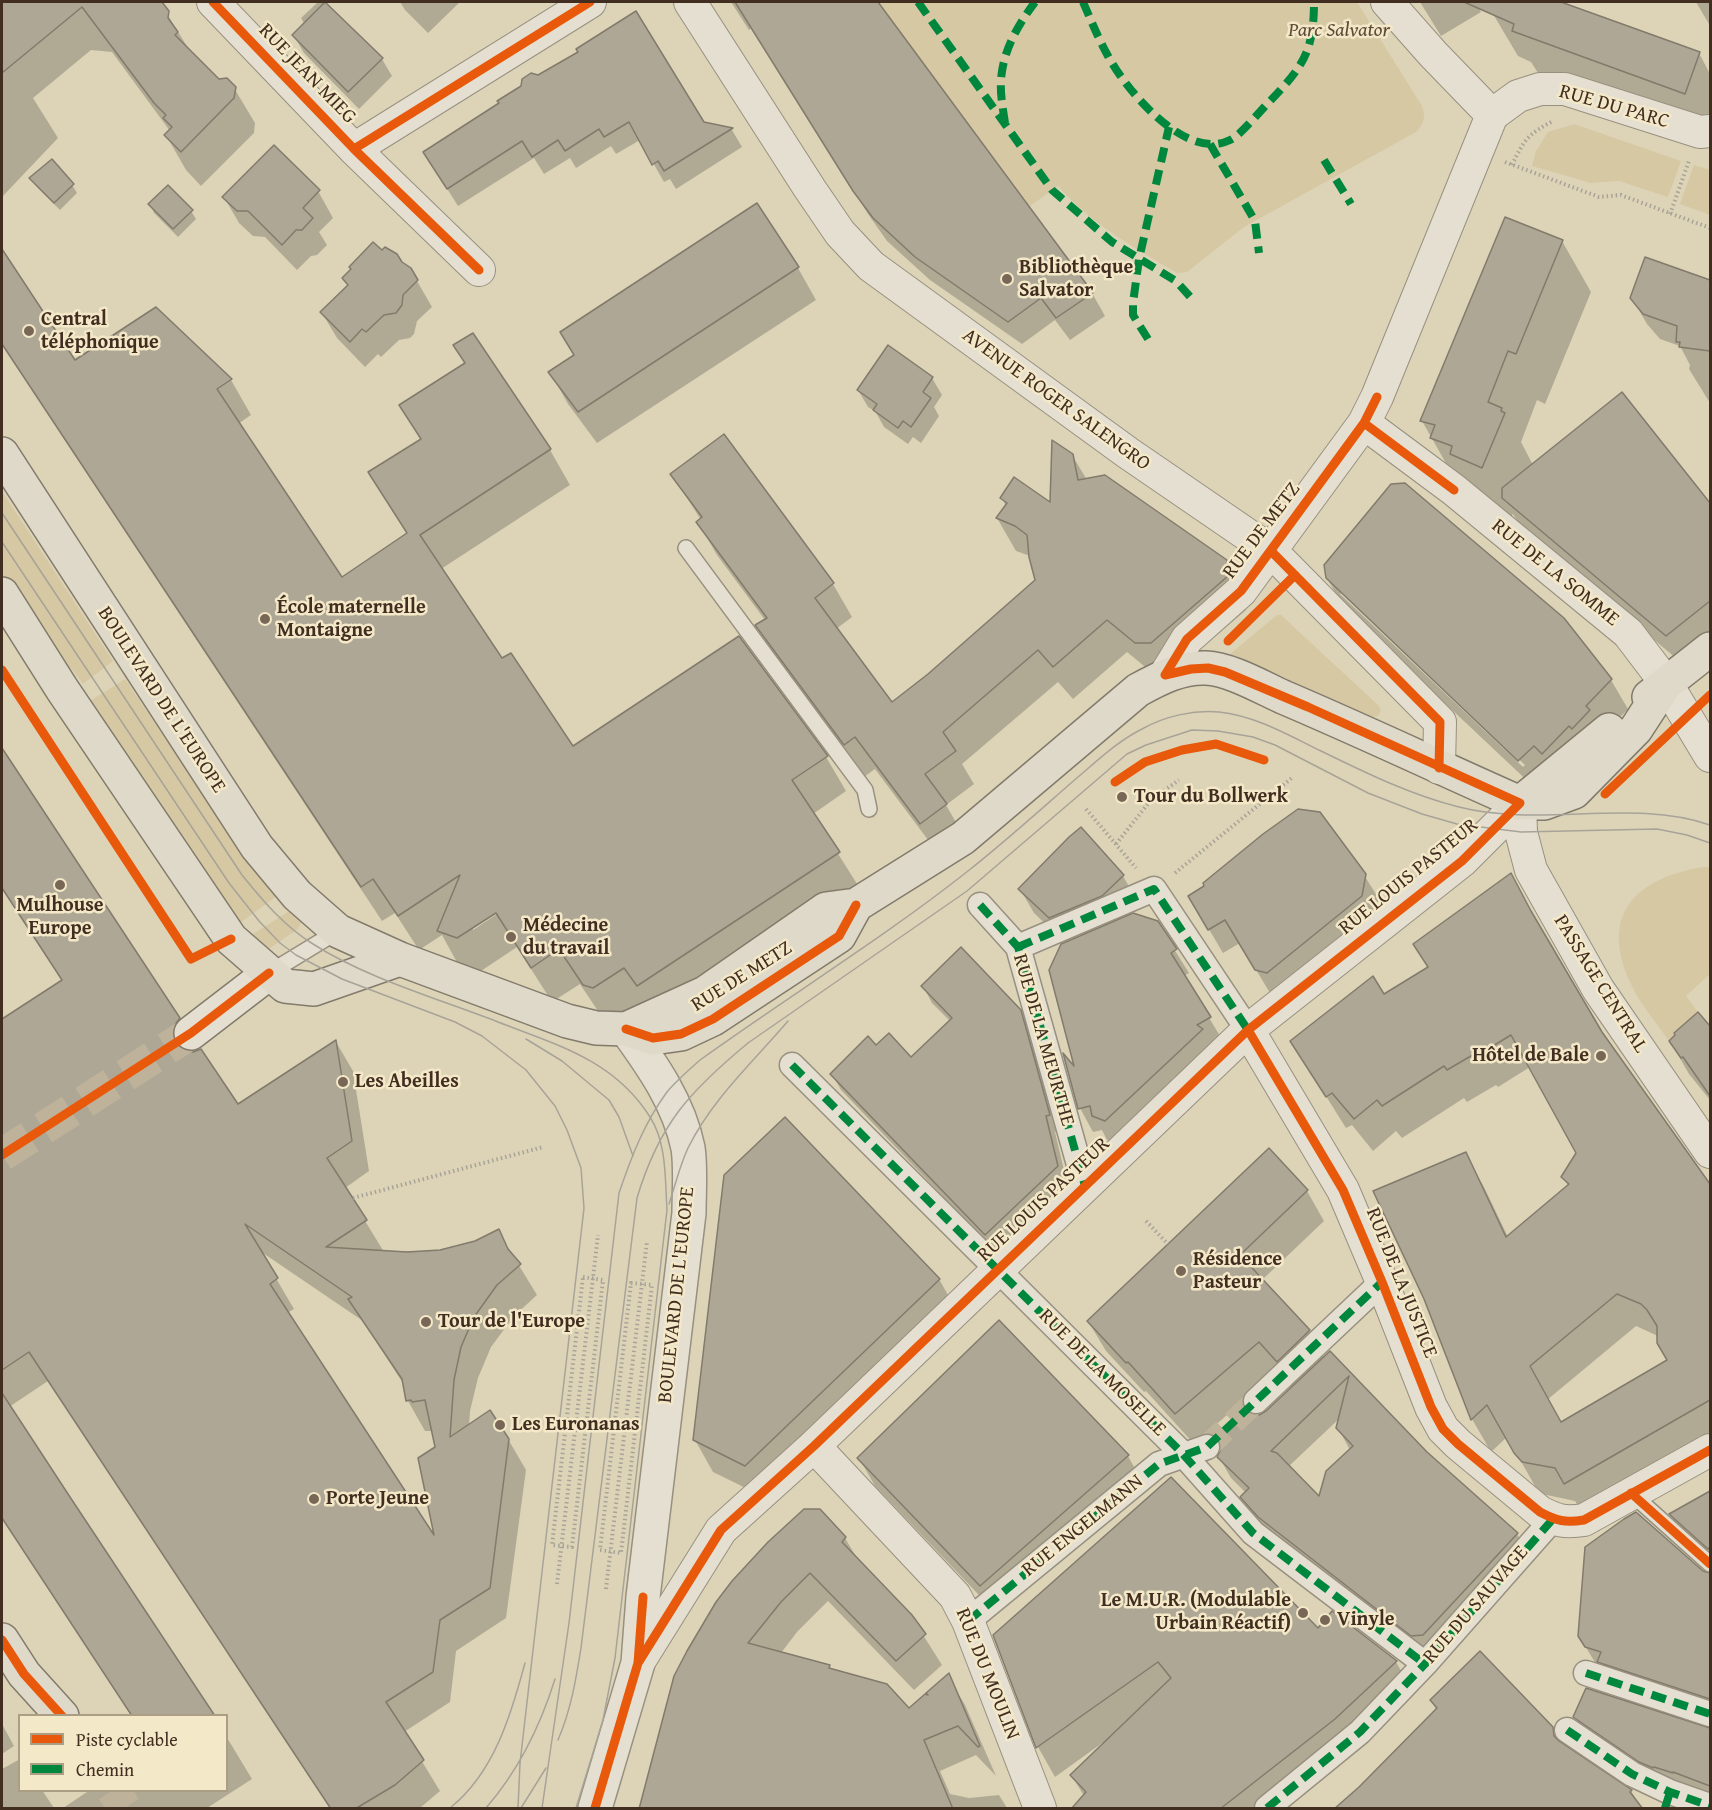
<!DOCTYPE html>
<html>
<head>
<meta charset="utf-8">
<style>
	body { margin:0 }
	#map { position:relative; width:1712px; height:1810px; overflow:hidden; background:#ddd4b8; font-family:"Gentium Book Plus",serif }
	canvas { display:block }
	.frame { position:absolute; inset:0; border:3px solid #422d21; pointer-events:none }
	.legend { position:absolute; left:18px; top:1714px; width:210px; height:78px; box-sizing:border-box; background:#f3e8c7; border:2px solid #ac9d85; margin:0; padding:8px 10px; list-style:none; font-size:18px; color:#422d21 }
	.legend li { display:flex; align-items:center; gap:12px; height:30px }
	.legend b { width:30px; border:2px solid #ac9d85 }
</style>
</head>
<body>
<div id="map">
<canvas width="1712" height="1810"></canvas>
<div class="frame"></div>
<ul class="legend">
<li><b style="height:8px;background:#e8590c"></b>Piste cyclable</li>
<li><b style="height:8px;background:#00873e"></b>Chemin</li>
</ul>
</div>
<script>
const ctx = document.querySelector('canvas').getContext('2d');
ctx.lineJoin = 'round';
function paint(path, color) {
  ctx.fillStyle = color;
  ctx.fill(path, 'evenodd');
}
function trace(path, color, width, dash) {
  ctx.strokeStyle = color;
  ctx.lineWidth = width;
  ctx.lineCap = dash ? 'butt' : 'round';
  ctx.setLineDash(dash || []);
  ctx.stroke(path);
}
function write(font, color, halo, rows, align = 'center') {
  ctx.font = font + ' "Gentium Book Plus",serif';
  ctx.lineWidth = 5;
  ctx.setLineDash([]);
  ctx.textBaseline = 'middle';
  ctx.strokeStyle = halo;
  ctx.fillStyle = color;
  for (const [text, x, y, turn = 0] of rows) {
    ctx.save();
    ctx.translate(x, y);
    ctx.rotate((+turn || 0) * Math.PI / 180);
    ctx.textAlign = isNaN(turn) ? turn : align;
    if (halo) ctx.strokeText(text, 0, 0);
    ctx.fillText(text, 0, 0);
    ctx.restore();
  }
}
paint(new Path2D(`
	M878 2H1357L1422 106C1426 117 1424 124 1416 132L1244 227 1187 272 1177 273C1135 248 1091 224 1058 186L1030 206Z
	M1574 124 1681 161 1668 197 1619 181 1591 183 1532 166 1536 151 1548 132Z
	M1694 165 1710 170V215L1680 204Z
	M2 491 113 661 83 684 71 668 64 672 2 578Z
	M1277 615H1281L1378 705 1381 710 1378 716 1373 717 1230 654Z
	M125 679 254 871 277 896 233 928 85 704Z
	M1703 867H1710V974L1686 996 1698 1012 1674 1033 1675 1035 1669 1041C1656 1022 1639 1003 1630 982 1599 913 1637 878 1703 867Z
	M291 910 301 922 298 929 254 959 242 941Z`), '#d5c8a3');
paint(new Path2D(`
	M2 2H112L115 5 120 2H153L161 4 188 48V50L218 81 234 88 255 123 254 133 201 186 186 170 166 135 170 131 112 52 91 50 33 98 58 138 2 197Z
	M318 2H325L382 59 392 76 359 109 304 53 294 36 305 25 301 18Z
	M400 2H460L428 33 405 10Z
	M731 2H876L1030 208 1092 293 1105 316 1070 340 1055 320 1022 344 930 280 887 241 868 214 752 28 749 30Z
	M1420 2H1475L1481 12 1441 36Z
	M1495 2H1556L1699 53 1710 74V131L1709 135 1538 73 1531 62 1518 56 1493 14Z
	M1696 2H1710V23L1709 24Z
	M501 104 703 123 732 130 742 147 676 189 670 179 664 182 640 140 616 154 611 146 576 168 570 158 544 174 534 158 458 206 436 171Z
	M31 178 72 185 77 193 60 210 36 186Z
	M318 191 333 218 319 232 327 245 317 255 311 256 297 270 265 237 253 236 239 223 224 197Z
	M150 204 191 211 196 219 178 237 154 213Z
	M757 205 798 268 816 300 597 443 568 404 550 372 575 356Z
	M1562 241 1591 292 1545 404 1537 400 1521 442 1533 465 1622 394 1710 505V643L1684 665 1521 527 1513 514 1511 517 1460 488 1422 421Z
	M2 251 75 362 156 309 231 380 251 415 238 424 341 580 407 534 370 473 421 440 401 406 550 450 570 485 441 569 501 661 572 748 826 757 846 791 813 814 859 887 658 1020 646 1002 614 1023 604 1020 580 984 552 1002 517 947 478 973 459 966 442 935 419 950 395 913 382 921 2 345ZM501 908 503 910 473 930V926Z
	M382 253 410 269 432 307 417 321 414 334 410 338 399 340 381 357 378 354 365 367 337 338 322 313 348 287 344 279Z
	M1646 259 1710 282V403L1689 369 1690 365 1680 346 1660 339 1647 324 1632 298Z
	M932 378 942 395 934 407 939 416 921 443 913 437 908 444 884 427 875 411 868 407 858 390Z
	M724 436 833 584 852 617 836 629 892 704 929 676 1037 581 1030 556 1016 551 997 518 1006 506 1002 498 1052 505 1072 455 1087 480 1225 561 1245 595 1246 610 1170 675H1155L1127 652 1073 699 1058 682 962 764 974 784 946 805 965 838 940 856 875 769 864 777 776 659 757 626 765 620 717 555 698 522 701 520 672 474Z
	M1327 578 1611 680 1628 709 1603 735 1536 789 1344 608ZM1342 592 1525 765 1523 767 1340 594Z
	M2 750 179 1018 197 1049 193 1053 238 1106 336 1042 353 1071 369 1171 345 1188 384 1252 440 1251 476 1242 498 1231 537 1295 514 1316 491 1347 478 1378 470 1411 469 1426 508 1439 526 1470 506 1618 456 1651 450 1702 404 1732 440 1791 420 1808H330L48 1381 9 1407 213 1716H132L2 1518V1022L62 981 2 889ZM260 1251 363 1321 404 1385 408 1401 425 1431H433L437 1447V1541L287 1313 294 1309Z
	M1364 875 1379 899 1375 920 1270 993 1240 943 1223 953 1190 897 1206 887Z
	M1123 876 1136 899 1116 919 1063 941 1034 913 1020 889Z
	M1157 922 1189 973 1184 976 1223 1041 1119 1143 1107 1140 1102 1130 1093 1132 1080 1108 1077 1071Z
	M1415 944 1601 1033 1710 1187V1443L1584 1516 1575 1501 1542 1494 1535 1486 1507 1437 1491 1452 1472 1419 1426 1299 1465 1154 1484 1187 1508 1237 1568 1186 1563 1177 1578 1153 1530 1067 1498 1087 1496 1085 1467 1102 1464 1098 1402 1138 1396 1131 1373 1151 1352 1125 1346 1128 1292 1042 1383 996 1429 969ZM1636 1326 1658 1336 1669 1361 1561 1424 1547 1400Z
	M923 986 1020 1010 1029 1028 1058 1131 1055 1132 1067 1183 995 1251 841 1090 832 1074 876 1047 911 1059 951 1022 932 1003Z
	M1698 1014 1710 1028V1100L1689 1074 1670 1041Z
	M1307 1191 1324 1221 1262 1280 1309 1331 1324 1358 1330 1353 1426 1453 1517 1534 1529 1555 1425 1656 1254 1519 1242 1498 1246 1493 1231 1478 1219 1457 1252 1416H1259L1267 1413 1292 1388 1277 1371 1194 1444 1146 1391 1144 1392 1106 1351 1088 1321ZM1341 1417 1338 1428 1350 1450 1320 1499 1288 1467Z
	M939 1279 957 1311 764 1497 713 1472 695 1440Z
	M1128 1456 1144 1485 997 1614 875 1486 859 1458Z
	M1710 1492V1563L1687 1542 1671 1515Z
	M845 1538 858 1560 911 1616 942 1665 914 1690 828 1601 797 1632 781 1653 829 1666 831 1670 909 1710 930 1697 948 1676 965 1705 996 1776 976 1755 940 1771 950 1794 969 1798 999 1795 1007 1808H641L676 1677Z
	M1703 1573 1710 1574V1721L1596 1664 1579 1636Z
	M1318 1631 1396 1662 1413 1691 1277 1808H1073L1084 1796 1072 1776 1105 1741 1055 1777 1038 1747 994 1635Z
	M1431 1700 1552 1728 1563 1746 1631 1791 1641 1808 1360 1788 1437 1711Z
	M1575 1717 1710 1729V1807L1591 1745Z
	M2 1724 14 1746 2 1754Z
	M226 1736 252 1779 207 1808H63L90 1790H226Z
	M20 1759V1790H42L54 1808H2V1769Z`), '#0003');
const building = new Path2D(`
	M2 2H162L169 11 168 18 178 32 175 35 219 79 227 78 236 87 234 98 181 152 164 135 172 127 163 118 166 115 154 103 82 7 2 73Z
	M325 2 383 58 348 92 292 35Z
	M735 2H878L1093 293 1056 318 1041 298 1008 322 915 257 873 218 853 191Z
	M1464 2H1561L1700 52 1685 94 1512 31 1514 24Z
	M636 11 704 122 733 128 664 171 658 161 652 165 629 122 604 137 599 129 565 151 558 140 532 157 522 141 447 189 423 152 499 103 497 101 521 86 522 79 531 73 538 75 578 52 576 49Z
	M274 145 320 190 303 208 313 218 302 230H296L282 245 248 211H237L222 197Z
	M52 159 74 184 54 203 29 178Z
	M168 185 193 210 173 229 148 204Z
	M757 203 799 267 578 412 548 372 574 355 560 332Z
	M1505 217 1563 240 1516 354 1508 351 1488 402 1502 408 1501 411 1505 413 1482 468 1450 454 1452 446 1430 438 1435 425 1420 421Z
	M373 242 382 250 385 247 397 254 402 262 411 268 418 280 403 295 402 305 396 313 384 315 366 332 362 329 350 342 320 312 348 285 342 278 351 269 349 267Z
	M2 249 75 360 156 307 232 379 217 389 342 577 407 533 368 472 421 439 399 405 465 363 453 345 473 333 551 449 420 535 502 658 511 653 573 746 739 636 828 756 792 780 840 852 637 986 624 968 593 988 583 985 559 949 531 968 496 913 457 938 437 931 460 875 398 916 373 879 361 887 2 344Z
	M1645 257 1710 280V351L1679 347 1680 342H1676L1677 326 1643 314 1630 298Z
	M888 345 933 377 923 392 931 398 911 427 903 421 898 428 873 410 877 404 857 390Z
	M1622 392 1710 503V601L1666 636 1502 498V488Z
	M724 434 834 583 815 598 892 702 928 674 1035 580 1029 557 1027 535 1015 526 996 518 1007 503 1000 498 1014 477 1050 502 1052 440 1073 454 1078 480 1105 475 1227 560 1228 576 1151 643H1135L1107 620 1053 667 1038 650 943 732 956 751 925 774 947 804 920 824 855 737 844 745 755 625 767 618 696 522 702 517 670 474Z
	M1405 483 1564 618 1612 679 1586 706 1590 710 1572 729 1569 726 1542 754 1534 746 1518 761 1326 578 1324 565 1391 484Z
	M2 748 180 1018 174 1026 173 1036 176 1044 184 1050 193 1052 201 1049 238 1104 336 1040 352 1141 327 1158 367 1220 326 1247 407 1252 440 1250 475 1241 499 1229 508 1249 521 1264 497 1285 474 1317 461 1347 454 1380 450 1437 490 1410 509 1439 490 1588 440 1620 433 1672 386 1702 424 1760 395 1785 355 1809H331L29 1352 2 1370V1019L62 980 2 888ZM245 1224 352 1297 348 1299 402 1379 406 1401 411 1400 412 1402 425 1400 435 1447 418 1458 434 1535 270 1284 278 1278Z
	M1298 809 1320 812 1366 874 1362 896 1267 973 1255 970 1225 920 1208 930 1188 896 1204 886 1203 883 1263 834Z
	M1081 827 1124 875 1102 896 1049 918 1018 889 1069 837Z
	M1511 873 1531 911 1602 1032 1710 1184V1400L1564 1484 1555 1468 1522 1462 1514 1453 1487 1405 1471 1420 1424 1299 1373 1191 1466 1152 1506 1237 1569 1184 1561 1177 1576 1153 1511 1035 1478 1055 1476 1053 1447 1070 1444 1066 1382 1106 1377 1100 1354 1119 1332 1093 1326 1097 1290 1041 1373 976 1384 994 1428 967 1413 944ZM1617 1294 1641 1304 1647 1310 1657 1326V1343L1667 1360 1561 1422 1530 1366Z
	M1133 913 1158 921 1177 949 1171 953 1211 1017 1197 1025 1203 1029 1105 1121 1092 1116 1090 1106 1078 1109 1063 1053 1074 1066 1049 970 1061 944Z
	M961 947 1021 1010 1050 1115 1046 1116 1058 1166 985 1235 830 1074 868 1036 876 1045 889 1033 911 1057 952 1018 921 986Z
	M1698 1012 1710 1026V1096L1683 1057 1681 1058 1669 1041 1675 1035 1674 1033Z
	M785 1117 940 1279 745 1466 693 1440 724 1175Z
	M1269 1148 1308 1190 1240 1255 1310 1330 1277 1362 1259 1342 1175 1414 1128 1362 1126 1363 1087 1321Z
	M999 1320 1129 1455 980 1586 857 1458Z
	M1330 1351 1427 1452 1518 1533 1423 1635 1411 1636 1258 1517 1240 1497 1249 1488 1217 1457 1221 1449V1443L1217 1437 1246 1411 1252 1415H1259L1266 1411ZM1349 1376 1336 1428 1353 1446 1326 1471 1319 1496 1277 1453 1271 1451Z
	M2 1393 70 1497 215 1716H132L25 1553 2 1518Z
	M1171 1477 1318 1628 1332 1611 1397 1661 1335 1719 1220 1809H1071L1086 1792 1070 1775 1171 1678 1158 1662 1036 1748 993 1635Z
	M1710 1491V1547L1708 1549 1669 1514Z
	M804 1509H820L846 1537 842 1542 912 1615 926 1634 896 1661 810 1573 781 1602 748 1643 830 1665 829 1668 887 1684 909 1708 925 1694 928 1695 926 1693 949 1673 980 1746 978 1747 958 1726 924 1740 953 1809H639L674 1676 687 1651 716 1602 732 1581 768 1542Z
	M1636 1512 1703 1571 1710 1573V1699L1597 1662 1601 1652 1585 1647 1578 1636 1585 1547 1624 1519Z
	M1480 1651 1553 1727 1554 1736 1559 1741 1632 1790 1630 1792 1643 1809H1334L1359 1787 1437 1708 1430 1700Z
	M1586 1688 1710 1728V1786L1673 1772V1773L1654 1767 1653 1768 1639 1762 1573 1717Z`);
paint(building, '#afa795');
trace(building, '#827a6b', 1.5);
trace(new Path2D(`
	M1207 1447 1256 1401`), '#beb39a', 24, [24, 12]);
trace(new Path2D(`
	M2 1155 191 1033`), '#beb39a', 33, [33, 16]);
trace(new Path2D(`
	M113 1790 125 1808`), '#beb39a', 33, [33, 16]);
const service = new Path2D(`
	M686 548 865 790 869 809
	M269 973 338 931
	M1631 1493 1710 1564`);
const pedestrian = new Path2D(`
	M980 905 1018 947 1085 1186
	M1018 947 1154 889 1248 1030
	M792 1065 1181 1452 1253 1533 1425 1664
	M1256 1401 1382 1282
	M968 1621 1159 1464 1207 1447
	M1586 1673 1710 1714
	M1567 1730 1632 1774 1670 1792 1710 1806
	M1267 1808 1360 1732 1425 1664 1553 1519`);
const minor = new Path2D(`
	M213 2 354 149 479 270
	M690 2 810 189 840 233 871 266 1128 453 1271 551 1440 722 1439 768
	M1387 2 1433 54 1492 115
	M354 149 590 2
	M1364 423 1454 490 1628 633 1666 683 1710 756
	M1165 675 1187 639 1241 591 1364 423 1377 397 1492 115 1518 96 1540 89H1565L1700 132 1710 131
	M1520 803 1521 832 1531 870 1598 989 1710 1152
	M1248 1030 1343 1190 1382 1282 1431 1407 1443 1429 1458 1444 1540 1512C1557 1521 1565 1523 1584 1520L1710 1450
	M814 1446 955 1596 968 1621 1040 1808
	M638 1663 721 1530 814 1446 1248 1030 1462 861 1520 803`);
const tertiary = new Path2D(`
	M595 1808 638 1663 643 1597 689 1213C689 1193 691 1167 688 1148 679 1103 652 1065 626 1029`);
const secondary = new Path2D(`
	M191 1033 269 973`);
const primary = new Path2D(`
	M2 454 257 847 297 895 338 931 400 959 567 1021 596 1028 626 1029 653 1038 681 1034 713 1019 839 936 856 905
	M2 594 62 689 231 939 285 986 314 989 400 959
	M1649 697 1710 649
	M1520 803 1609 730
	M626 1029 705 993 826 909 856 905 963 838 1138 690C1160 678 1181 667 1206 668 1230 669 1261 687 1283 697 1363 731 1441 768 1520 803H1544L1574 792 1636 729 1666 683
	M2 1640 24 1674 62 1716`);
trace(service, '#98907f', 18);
trace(pedestrian, '#98907f', 27);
trace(minor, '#98907f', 34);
trace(tertiary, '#98907f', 36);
trace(secondary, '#827a6b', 36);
trace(primary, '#827a6b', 36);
trace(new Path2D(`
	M1505 162 1599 197 1621 195 1710 228
	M1512 165C1524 140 1528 134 1553 121
	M1670 214 1689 161
	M1086 809 1136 868
	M1116 844 1151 800 1179 780
	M1175 873 1293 777
	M353 1198 543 1147
	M1146 1221 1168 1244
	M583 1277 603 1280 572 1547 552 1545Z
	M631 1283 652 1285 621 1553 600 1550Z
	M557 1584 598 1235
	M606 1589 647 1241`), '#a8a398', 4, [1.5, 3]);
trace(service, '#e4dfd1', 15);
trace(pedestrian, '#e4dfd1', 24);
trace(minor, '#e4dfd1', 32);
trace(tertiary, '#e4dfd1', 33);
trace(secondary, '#e4dfd1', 33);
trace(primary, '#dfd9c9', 33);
trace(new Path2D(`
	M2 513 242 875C263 901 284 926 313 944 366 978 439 999 498 1022 557 1045 614 1060 650 1117 667 1143 665 1180 667 1210L615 1658 603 1720 576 1808
	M2 542 229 883 259 921 280 943 296 955 342 979 455 1022 482 1036 526 1070 555 1106 567 1130 581 1168 584 1208 520 1763 518 1808
	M526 1039 562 1061 609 1100 619 1117 633 1156
	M669 1204C675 1186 680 1165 688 1148 712 1099 754 1061 788 1021
	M558 1740C571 1710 576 1679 581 1648L637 1198C659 1124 690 1091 748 1043L967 891 1127 754 1146 745 1192 730 1218 731 1253 737 1275 745 1368 793 1422 814 1457 824 1521 832 1657 829 1687 835 1710 843
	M450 1808C494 1773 511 1715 525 1663
	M486 1808C519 1770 540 1727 555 1679
	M521 1808 546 1768
	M542 1808 569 1623 619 1193C631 1158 644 1123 667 1092 676 1081 689 1070 700 1060 789 996 882 939 968 871 1006 841 1041 809 1078 777 1098 760 1118 741 1142 729 1165 716 1193 710 1219 712 1256 716 1288 735 1321 751 1366 773 1411 795 1459 807 1541 828 1632 798 1710 825`), '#a8a398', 1.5);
trace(new Path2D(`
	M918 2 1052 190 1112 242 1176 281 1194 301
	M1083 2C1091 20 1098 38 1108 56 1126 90 1186 162 1230 140 1240 136 1261 110 1269 102 1303 67 1314 51 1314 2
	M1005 123C1003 109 1000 94 1001 80 1003 50 1018 25 1035 2
	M1210 144 1255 221 1259 253
	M1324 160 1351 204
	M1148 339 1133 315V303L1139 259 1169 127
	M980 905 1018 947 1085 1186
	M1018 947 1154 889 1248 1030
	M792 1065 1181 1452 1253 1533 1425 1664
	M968 1621 1159 1464 1207 1447 1382 1282
	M1586 1673 1710 1714
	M1567 1730 1632 1774 1670 1792 1710 1806
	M1267 1808 1360 1732 1425 1664 1553 1519
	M1665 1808 1670 1792`), '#00873e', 8, [15, 8]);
trace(new Path2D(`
	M213 2 354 149 479 270
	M354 149 590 2
	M1364 423 1454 490
	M1271 551 1440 722 1439 768
	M1228 641 1295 575
	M2 670 191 959 231 939
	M1165 675 1187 639 1241 591 1364 423 1377 397
	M1115 782 1145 762 1182 750 1216 744 1264 760
	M1605 794 1710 695
	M626 1029 653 1038 681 1034 713 1019 839 936 856 905
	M1248 1030 1343 1190 1382 1282 1431 1407 1443 1429 1458 1444 1540 1512C1557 1521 1565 1523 1584 1520L1710 1450
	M2 1155 191 1033 269 973
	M1631 1493 1710 1564
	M2 1640 24 1674 62 1716
	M638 1663 721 1530 814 1446 1248 1030 1462 861 1520 803 1308 707 1225 672 1208 668 1191 669 1165 675
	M595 1808 638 1663 643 1597`), '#e8590c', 9);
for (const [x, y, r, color] of [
	[1007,279,6,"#786756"],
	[29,331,6,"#786756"],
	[265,619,6,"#786756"],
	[1122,797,6,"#786756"],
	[60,885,6,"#786756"],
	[511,937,6,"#786756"],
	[1601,1056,6,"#786756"],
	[343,1082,6,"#786756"],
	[1181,1271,6,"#786756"],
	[426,1322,6,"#786756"],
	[500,1425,6,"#786756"],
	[314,1499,6,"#786756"],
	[1303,1613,6,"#786756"],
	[1325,1620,6,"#786756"]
]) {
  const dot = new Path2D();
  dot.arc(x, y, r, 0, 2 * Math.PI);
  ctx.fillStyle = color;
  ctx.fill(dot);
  trace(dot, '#f3e8c7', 2);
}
write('italic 20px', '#5e4a38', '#f3e8c7', [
	["Parc Salvator",1339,31]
]);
write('20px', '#422d21', '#f3e8c7', [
	["RUE JEAN MIEG",307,74,46],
	["RUE DU PARC",1614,107,16],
	["AVENUE ROGER SALENGRO",1056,400,36],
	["RUE DE METZ",1262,531,-53],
	["RUE DE LA SOMME",1555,573,39],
	["BOULEVARD DE L'EUROPE",161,700,57],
	["RUE LOUIS PASTEUR",1409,877,-39],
	["RUE DE METZ",742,977,-32],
	["PASSAGE CENTRAL",1600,984,58],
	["RUE DE LA MEURTHE",1043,1040,74],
	["RUE LOUIS PASTEUR",1044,1200,-43],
	["RUE DE LA JUSTICE",1401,1283,68],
	["BOULEVARD DE L'EUROPE",677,1295,-84],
	["RUE DE LA MOSELLE",1102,1373,45],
	["RUE ENGELMANN",1083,1526,-39],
	["RUE DU SAUVAGE",1476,1605,-49],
	["RUE DU MOULIN",987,1674,68]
]);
write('bold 20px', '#422d21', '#f3e8c7', [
	["Bibliothèque",1019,268],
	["Salvator",1019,291],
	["Central",41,320],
	["téléphonique",41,343],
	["École maternelle",277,608],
	["Montaigne",277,631],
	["Tour du Bollwerk",1134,797],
	["Mulhouse",60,906,"center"],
	["Europe",60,929,"center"],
	["Médecine",523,926],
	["du travail",523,949],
	["Hôtel de Bale",1589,1056,"right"],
	["Les Abeilles",355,1082],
	["Résidence",1193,1260],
	["Pasteur",1193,1283],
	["Tour de l'Europe",438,1322],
	["Les Euronanas",512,1425],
	["Porte Jeune",326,1499],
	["Le M.U.R. (Modulable",1291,1601,"right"],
	["Urbain Réactif)",1291,1624,"right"],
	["Vinyle",1337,1620]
], 'left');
</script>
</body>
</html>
